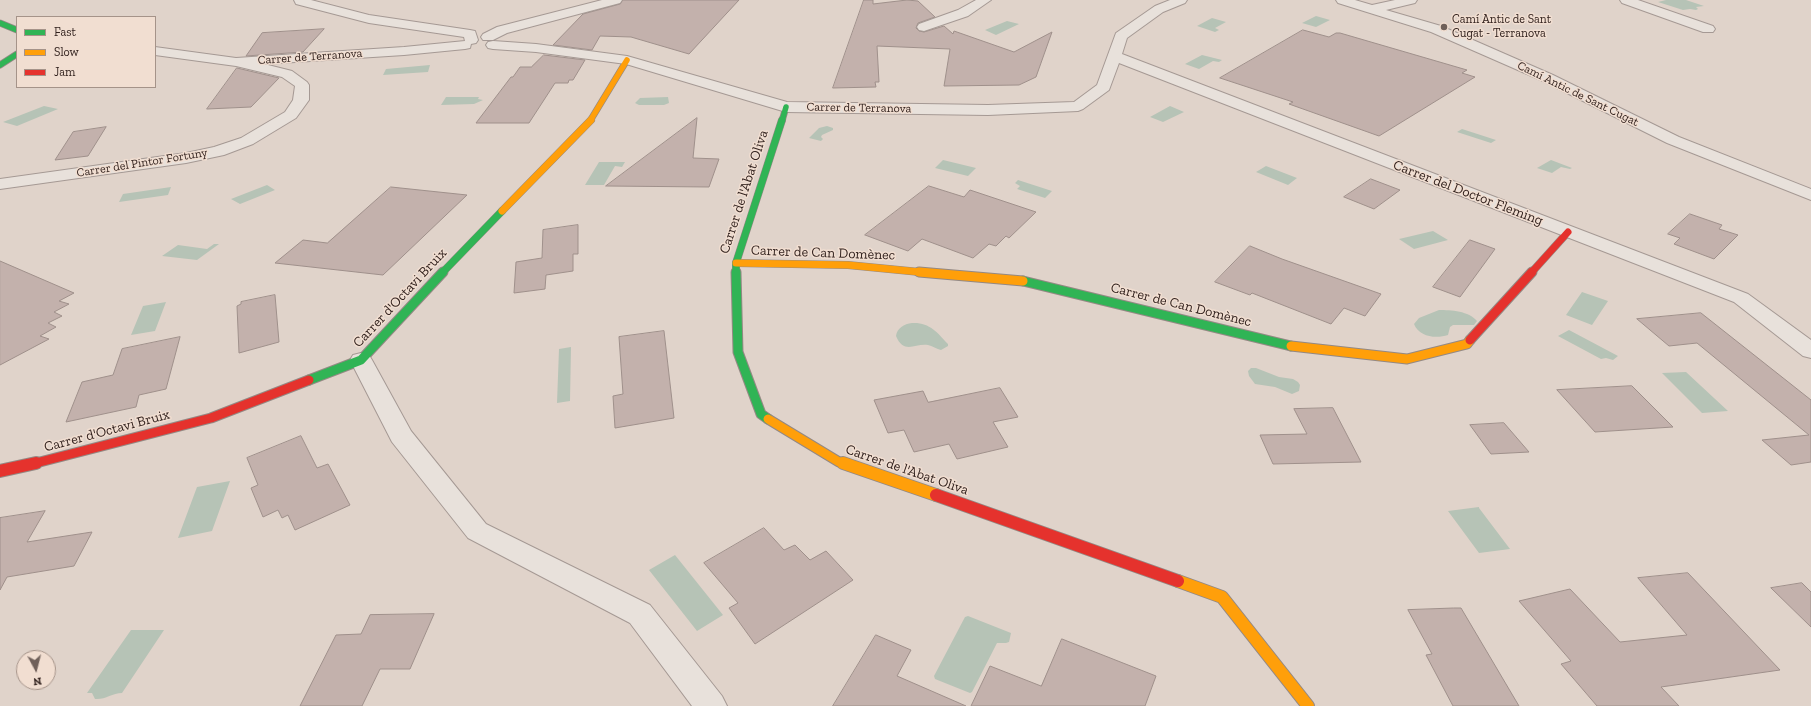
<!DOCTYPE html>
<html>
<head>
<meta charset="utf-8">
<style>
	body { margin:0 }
	#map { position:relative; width:1811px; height:706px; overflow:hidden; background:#e0d3ca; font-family:"Zilla Slab",serif }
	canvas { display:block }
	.legend { position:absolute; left:16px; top:16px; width:140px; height:72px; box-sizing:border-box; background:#f1ded1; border:1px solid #a59389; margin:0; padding:5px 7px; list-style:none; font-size:12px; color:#32221e }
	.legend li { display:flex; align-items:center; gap:8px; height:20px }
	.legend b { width:20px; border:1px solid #a59389 }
	.north { position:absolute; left:16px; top:650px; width:40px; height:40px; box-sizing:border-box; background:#f1ded1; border:1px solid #a59389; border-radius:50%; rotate:173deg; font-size:11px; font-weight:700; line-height:16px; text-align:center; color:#32221e }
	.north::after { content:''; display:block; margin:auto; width:14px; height:18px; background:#6f605a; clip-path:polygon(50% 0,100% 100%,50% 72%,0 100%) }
</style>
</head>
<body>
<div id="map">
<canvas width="1811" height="706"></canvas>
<ul class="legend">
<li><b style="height:5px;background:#30b455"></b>Fast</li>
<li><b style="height:5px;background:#ff9f0a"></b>Slow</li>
<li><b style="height:5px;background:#e5322d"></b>Jam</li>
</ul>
<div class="north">N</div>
</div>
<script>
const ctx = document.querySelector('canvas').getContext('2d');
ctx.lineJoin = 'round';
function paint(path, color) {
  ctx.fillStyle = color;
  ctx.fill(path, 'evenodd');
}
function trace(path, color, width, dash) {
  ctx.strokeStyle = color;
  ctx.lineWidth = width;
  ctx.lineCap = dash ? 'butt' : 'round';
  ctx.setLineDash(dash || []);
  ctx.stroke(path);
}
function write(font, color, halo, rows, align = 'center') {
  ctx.font = font + ' "Zilla Slab",serif';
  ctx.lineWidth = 3;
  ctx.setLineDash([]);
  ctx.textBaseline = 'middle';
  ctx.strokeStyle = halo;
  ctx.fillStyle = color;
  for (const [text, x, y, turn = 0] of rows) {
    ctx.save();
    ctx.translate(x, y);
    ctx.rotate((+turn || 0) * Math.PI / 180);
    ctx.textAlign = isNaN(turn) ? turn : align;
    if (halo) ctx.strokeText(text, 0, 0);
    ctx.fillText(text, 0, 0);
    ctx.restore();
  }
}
paint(new Path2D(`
	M1666 0H1686L1704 6 1696 7 1698 9 1696 10 1690 9 1683 10 1658 2Z
	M1316 16 1330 20 1316 27 1302 23Z
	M1212 18 1226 22 1215 28 1219 30 1215 32 1197 26Z
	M1007 21 1019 24 996 35 985 30Z
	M1202 55 1222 60 1219 62 1213 61 1199 69 1185 64Z
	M430 65 428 72 383 75 386 69Z
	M446 97H479L478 99 483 100 474 104 441 105Z
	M668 97 669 103 664 105H639L635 103 640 98Z
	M44 106 58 109 17 126 3 122Z
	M1170 106 1184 112 1163 122 1150 117Z
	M827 126 833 128V130L822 135 821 137 823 139 821 141 809 138 819 128Z
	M1462 129 1496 140 1491 143 1457 132Z
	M943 160 976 168 968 176 935 168Z
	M1551 160 1572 168 1570 169 1561 167 1552 173 1537 168Z
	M599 162H625L622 167 615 166 604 185H585Z
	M1266 166 1297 178 1288 185 1256 172Z
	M1018 180 1052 191 1045 198 1017 189 1020 186 1015 183Z
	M267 185 275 190 240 204 231 199Z
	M171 187 168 195 119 202 123 194Z
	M1433 231 1448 240 1414 249 1399 239Z
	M214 244H219L197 260 162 256 178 245 207 249Z
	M1582 292 1608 301 1592 325 1566 315Z
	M166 302 155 331 131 335 143 306Z
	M1439 310C1451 310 1469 311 1477 321L1474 325H1453L1450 327 1448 335C1436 339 1419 337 1414 324L1419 318Z
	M912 323C929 322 937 332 948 344V346L941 350C937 349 932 346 928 345 915 343 904 355 896 336 897 328 904 324 912 323Z
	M1569 330 1618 356 1613 360 1606 358 1601 359 1558 336Z
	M571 347 570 401 557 403 559 349Z
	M1251 368H1256L1279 377 1293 379 1298 382 1300 385 1299 391 1292 394 1275 387 1255 384 1249 376 1248 371Z
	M1686 372 1728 411 1702 413 1662 373Z
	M230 481 212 531 178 538 197 487Z
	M1479 507V508L1510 549 1479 553 1448 511Z
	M675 555 723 615 697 631 649 570Z
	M968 616 1011 633 1009 642 1006 643H997L972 692 970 693 935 679 934 676 965 617Z
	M131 630H164L122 693C112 693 105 700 95 699L92 693H87Z`), '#b6c3b6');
const building = new Path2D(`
	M623 0H739L689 54 631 37 600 36 592 50 553 45 583 14 620 4Z
	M864 0H873V4L907 0 918 1 935 17 918 23 916 28 919 31 924 32 944 26 953 34 954 31 1014 52 1052 32 1036 77 1019 85 944 86 950 49 877 46 879 82H875L876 87 833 88Z
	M324 29 303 52 246 56 262 33Z
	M1303 30 1329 37 1336 33H1340L1467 70 1462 73 1475 77 1379 136 1289 104 1293 102 1220 78Z
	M544 55 585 60 573 80H569L568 83H555L529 123H476L511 77H513L520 67H531Z
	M237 68 279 78 251 107 207 109Z
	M697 118 693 158 719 159 709 187 606 186Z
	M106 127 88 156 55 160 73 132Z
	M1371 179 1400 190 1374 209 1344 197Z
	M929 186 964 197 970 190 1036 212 1009 238 1006 236 996 246 989 244 973 258 922 239 908 251 865 235Z
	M391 187 467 195 383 275 275 263 303 240 327 243Z
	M1690 214 1722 225 1719 229 1738 235 1714 259 1674 244 1680 238 1668 234Z
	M578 225V254H573V271L546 275 545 289 514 293 516 262 542 258 543 230Z
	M1470 240 1495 249 1460 297 1433 287Z
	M1250 246 1282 259 1381 294 1365 316 1344 308 1331 324 1252 293 1250 295 1215 282Z
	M0 261 74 293 59 301 69 304 54 312 62 316 48 323 56 327 40 336 49 339 0 365Z
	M275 295 279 342 239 353 237 306 241 304V302Z
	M1701 313 1811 400V462L1791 465 1762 440 1809 435 1697 343 1669 346 1637 319Z
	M664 331 674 418 615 428 613 396 623 394 619 337Z
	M180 337 166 389 139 395 136 407 66 422 82 382 113 375 122 349Z
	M1632 386 1673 427 1595 432 1557 390Z
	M1000 388 1018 417 993 422 1008 447 957 459 949 444 914 452 904 430 888 433 874 400 923 391 928 402Z
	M1333 408 1361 462 1273 464 1260 435 1307 434 1294 409Z
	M1504 423 1529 452 1491 454 1470 425Z
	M301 436 317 468 328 464 350 505 295 530 288 515 282 518 278 510 263 517 251 488 258 485 247 458Z
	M45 511 27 542 92 532 74 566 7 577 0 590V518Z
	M764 528 784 550 795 545 810 560 826 551 853 580 755 644 729 608 738 603 704 563Z
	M1688 573 1780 670 1661 687 1679 706H1597L1561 664 1571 661 1519 601 1570 589 1620 642 1687 635 1638 578Z
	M1802 583 1811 592V627L1771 588Z
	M1454 608H1461L1519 706H1453L1426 655 1432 654 1408 610Z
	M434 614 410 669H380L362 706H300L336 635 361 634 370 615Z
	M876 635 911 650 897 676 966 706H833Z
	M1062 639 1156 676 1145 706H971L990 666 1041 686Z`);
paint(building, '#c3b1ac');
trace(building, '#9f908b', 1);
const street = new Path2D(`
	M294 0H311L369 15 470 30 475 31 478 40 476 43 471 44 470 48 465 49 404 55 264 64 292 71 307 82 309 85V100L296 118 253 144 224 155 186 163 0 189V179L186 153 214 147 241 138 285 112 293 100 295 86 282 77 236 66 155 55V47L236 58 404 47 465 41 464 37 369 23 296 4Z
	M602 0H622L620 3 507 33 493 40H483L481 37 483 34 497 27Z
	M976 0H991L968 16 924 31 919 30 917 27 919 24 958 10Z
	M1170 0H1187L1185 3 1163 12 1127 38 1122 54 1748 294 1811 340V358L1803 356 1734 302 1119 63 1109 90 1083 109 1078 111 988 115 786 112 626 64 536 52 493 49 488 48 486 45 488 42 493 41 536 44 627 56 787 102 988 105 1074 102 1097 85 1116 33 1155 6Z
	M1336 0H1355L1372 5 1395 0H1417L1415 3 1386 10 1441 26 1553 75 1679 137 1811 189V200L1667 143 1543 81 1431 32 1338 3Z
	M1620 0H1638L1713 26 1715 29 1713 32H1703L1622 3Z
	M361 353 369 355 372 360 411 431 486 524 650 605 722 696 727 706H692L630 623 468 538 392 442 350 360 353 355Z`);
const fastFar2 = new Path2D(`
	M0 23 17 30
	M0 65 17 54
	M782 121 786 107`);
const fastFar1 = new Path2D(`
	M442 273 502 211
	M736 273V263L782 120`);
const fast = new Path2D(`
	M736 272 738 352 761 414 768 419
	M1023 281 1291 346
	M309 380 361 360 443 272`);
const slowFar3 = new Path2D(`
	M590 121 627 60`);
const slowFar2 = new Path2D(`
	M502 211 591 120
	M736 263 848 265 930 273`);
const slowFar1 = new Path2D(`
	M919 272 1023 281
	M1291 346 1407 359 1467 344 1470 340
	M768 419 839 462 846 464`);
const slow = new Path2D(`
	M843 463 936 495
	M1178 581 1222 597 1308 706`);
const jamFar2 = new Path2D(`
	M1531 273 1568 232`);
const jamFar1 = new Path2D(`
	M1470 340 1532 272
	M32 464 211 418 309 380`);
const jam = new Path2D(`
	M0 471 36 463
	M936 495 1178 581`);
trace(street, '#a59994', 2);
trace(fastFar2, '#948984', 7);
trace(fastFar1, '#948984', 8);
trace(fast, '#948984', 11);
trace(slowFar3, '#948984', 7);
trace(slowFar2, '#948984', 8);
trace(slowFar1, '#948984', 11);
trace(slow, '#948984', 14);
trace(jamFar2, '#948984', 8);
trace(jamFar1, '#948984', 11);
trace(jam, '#948984', 14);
paint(street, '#e8e1db');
trace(fastFar2, '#30b455', 5.5);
trace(fastFar1, '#30b455', 7);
trace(fast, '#30b455', 9);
trace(slowFar3, '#ff9f0a', 5.5);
trace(slowFar2, '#ff9f0a', 7);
trace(slowFar1, '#ff9f0a', 9);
trace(slow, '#ff9f0a', 12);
trace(jamFar2, '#e5322d', 7);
trace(jamFar1, '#e5322d', 9);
trace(jam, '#e5322d', 12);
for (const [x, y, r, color] of [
	[1444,27,4,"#6f605a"]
]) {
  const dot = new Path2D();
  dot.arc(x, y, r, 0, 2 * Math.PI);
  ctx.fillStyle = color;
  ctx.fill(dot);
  trace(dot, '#f1ded1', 1.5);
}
write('12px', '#32221e', '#f1ded1', [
	["Camí Antic de Sant",1452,20],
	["Cugat - Terranova",1452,34]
], 'left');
write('12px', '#32221e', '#f1ded1', [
	["Carrer de Terranova",310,57,-4],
	["Camí Antic de Sant Cugat",1578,94,26],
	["Carrer de Terranova",859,108,1],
	["Carrer del Pintor Fortuny",142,163,-9]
]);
write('14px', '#32221e', '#f1ded1', [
	["Carrer de l'Abat Oliva",744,192,-72],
	["Carrer del Doctor Fleming",1468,193,21],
	["Carrer de Can Domènec",823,253,2],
	["Carrer d'Octavi Bruix",400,298,-47],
	["Carrer de Can Domènec",1181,305,14],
	["Carrer d'Octavi Bruix",107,431,-15],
	["Carrer de l'Abat Oliva",907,470,19]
]);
</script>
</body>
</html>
